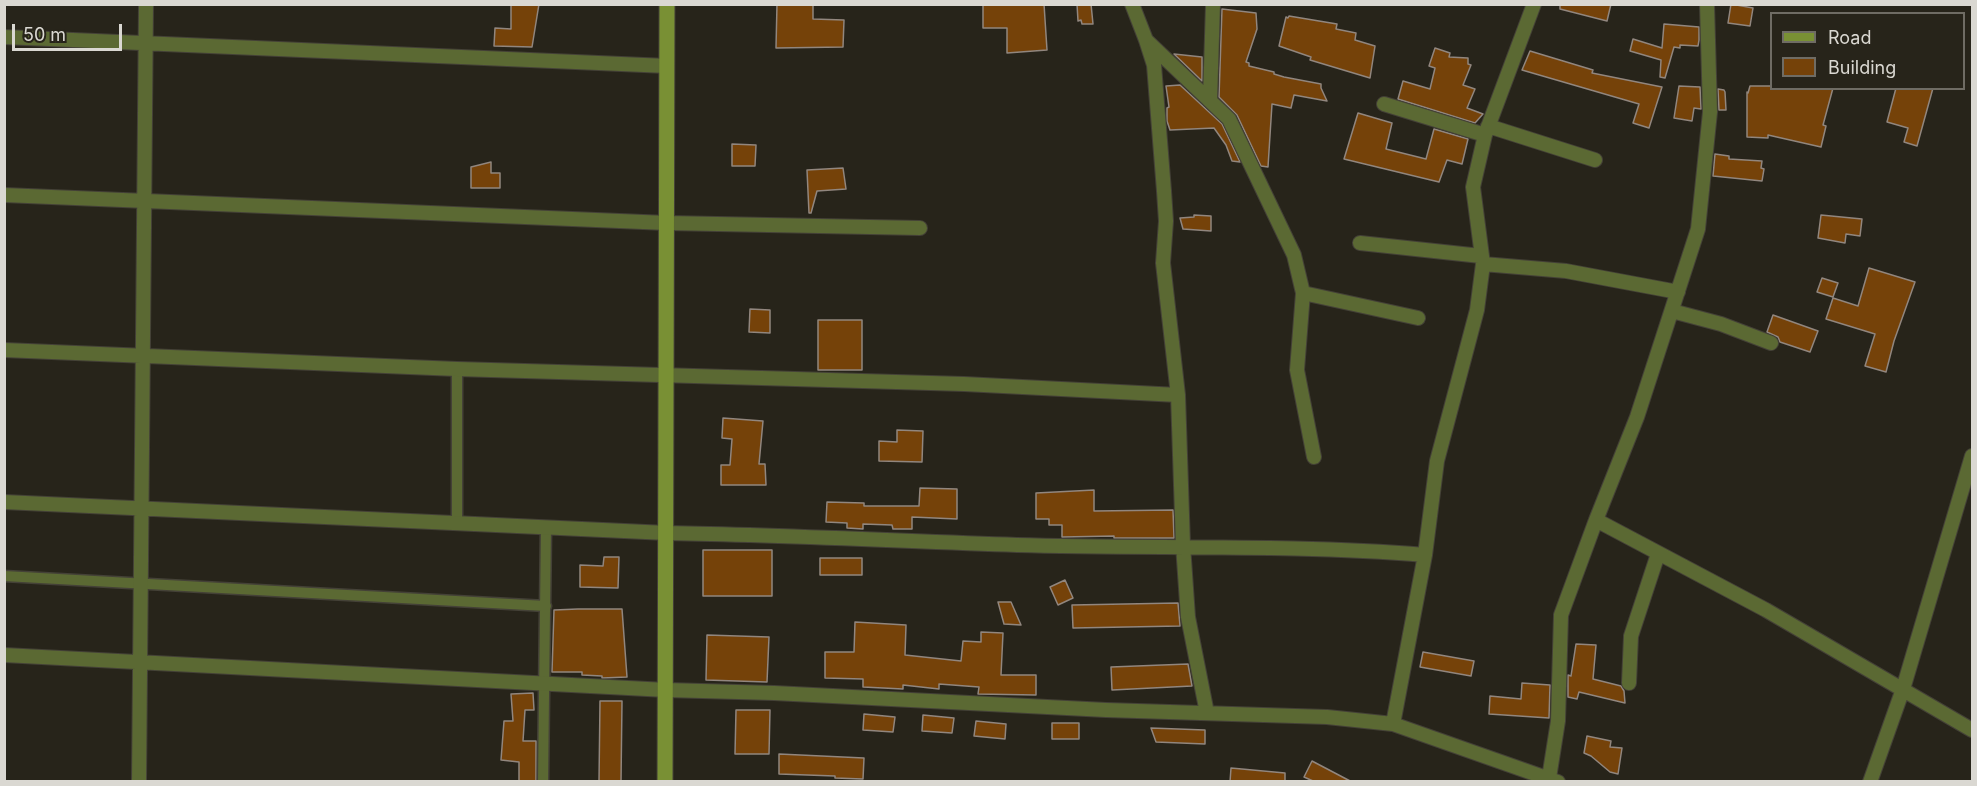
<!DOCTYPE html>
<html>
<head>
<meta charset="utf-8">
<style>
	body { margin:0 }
	#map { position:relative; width:1977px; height:786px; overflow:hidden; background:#27241a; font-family:Inter,sans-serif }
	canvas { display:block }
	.frame { position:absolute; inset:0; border:6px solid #dad8d2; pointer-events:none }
	.legend { position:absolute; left:1770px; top:12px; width:195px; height:78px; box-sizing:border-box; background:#27241a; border:2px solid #6f6c64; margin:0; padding:8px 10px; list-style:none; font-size:18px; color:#dad8d2 }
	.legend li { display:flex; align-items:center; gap:12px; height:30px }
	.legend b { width:30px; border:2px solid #6f6c64 }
	.scale { position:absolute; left:12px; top:24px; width:110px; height:27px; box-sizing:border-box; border:3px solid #dad8d2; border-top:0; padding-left:8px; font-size:18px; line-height:21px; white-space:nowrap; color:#dad8d2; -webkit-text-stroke:4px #27241a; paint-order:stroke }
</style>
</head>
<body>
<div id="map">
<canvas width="1977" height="786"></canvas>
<div class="frame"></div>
<ul class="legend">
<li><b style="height:8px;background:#799034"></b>Road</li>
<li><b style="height:16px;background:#754209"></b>Building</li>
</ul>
<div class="scale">50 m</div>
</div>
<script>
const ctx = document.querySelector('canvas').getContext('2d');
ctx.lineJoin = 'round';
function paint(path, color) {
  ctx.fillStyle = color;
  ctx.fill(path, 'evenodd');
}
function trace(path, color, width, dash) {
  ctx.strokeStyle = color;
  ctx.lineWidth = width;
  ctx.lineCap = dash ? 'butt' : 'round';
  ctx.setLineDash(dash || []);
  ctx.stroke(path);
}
const building = new Path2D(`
	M511 4H539L532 47 494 46 495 28 511 29Z
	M777 4 813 5V19L844 20 843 47 776 48Z
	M983 4H1044L1047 50 1007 53V28H983Z
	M1077 4H1091L1093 24H1082L1081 20 1078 21Z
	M1560 4H1611L1607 21 1560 9Z
	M1731 4 1753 8 1750 26 1728 23Z
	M1222 9 1256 13 1257 29 1246 62 1249 63V66L1274 72V74L1284 77 1321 84V88L1327 101 1294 95 1291 108 1272 104 1268 167 1261 166 1237 115 1219 97Z
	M1289 16 1337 24 1336 29 1356 33 1355 40 1375 46 1370 78 1310 60 1311 57 1279 46 1286 17 1288 18Z
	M1664 24 1699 27V40L1698 46 1680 45V48L1674 47 1665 78 1660 77 1661 60 1630 51 1633 39 1662 48Z
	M1435 48 1450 53 1449 57 1468 58V64L1471 65 1463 85 1475 89 1467 108 1483 114 1475 123 1398 99 1403 81 1430 89 1435 68 1429 66Z
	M1530 51 1593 70 1592 73 1662 87 1649 128 1633 123 1639 104 1522 70Z
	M1174 54 1202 57V81Z
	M1180 85 1222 124 1240 162 1232 161 1226 145 1214 128 1170 130 1167 121V108L1169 107 1166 86Z
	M1679 86 1700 87 1701 109 1694 108 1692 121 1674 118Z
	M1750 86H1771V88H1833L1823 125 1826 126 1821 147 1768 135V138L1747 137V92L1748 93Z
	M1896 88H1933L1917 146 1904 142 1908 128 1887 122Z
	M1718 89 1724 90 1725 92 1726 110H1719Z
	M1358 113 1392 123 1386 149 1426 159 1434 129 1468 139 1462 164 1447 160 1439 182 1344 159Z
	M732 144 756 145 755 166H732Z
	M1715 154 1729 156V159L1762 161 1761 168 1764 169 1762 181 1713 176Z
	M491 162V173H500V188H471V167Z
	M843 168 846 189 817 191 811 213H809L807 170Z
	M1194 215 1211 216V231L1183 229 1180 218 1194 217Z
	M1821 215 1862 219 1860 236 1846 234 1845 243 1818 238Z
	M1869 268 1915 282 1894 341 1886 372 1865 366 1875 334 1826 319 1833 298 1858 306Z
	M1822 278 1838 283 1833 297 1817 292Z
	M750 309 770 310V333L749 332Z
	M1773 315 1818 331 1810 352 1780 342 1778 337 1767 332Z
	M818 320H862V370H818Z
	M723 418 763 421 759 464H765L766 485H721V465H730L732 439 722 438Z
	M897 430 923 431 922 462 879 461V441L897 442Z
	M920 488 957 489V519L912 517V529H893L892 525 863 524V529L847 528V523L826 522 827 502 864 503V506H919Z
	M1094 490V511L1173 510 1174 538H1114V536L1062 537V525H1049V519H1036V493Z
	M703 550H772V596H703Z
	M604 557H619L618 588 580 587V565L603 566Z
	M820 558H862V575H820Z
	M1065 580 1073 598 1058 605 1050 587Z
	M998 602H1011L1021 625 1004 624Z
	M1178 603 1180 626 1073 628 1072 605Z
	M578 609H622L627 677 602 678V676L582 675V672H552L554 610Z
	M855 622 906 625 905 655 961 661 963 641 981 642V632L1003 633 1001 675H1036V695L978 694 979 687 939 684V689L903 685V689L863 687V679L825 678V652H854Z
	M707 635 769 637 767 682 706 680Z
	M1576 644 1596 645 1593 679 1621 686 1624 691 1625 703 1579 692 1577 699 1568 697V675L1571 676Z
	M1423 652 1474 661 1471 676 1420 667Z
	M1188 664 1192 686 1112 690 1111 667Z
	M1522 683 1550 685 1549 718 1489 714 1490 696 1521 699Z
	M533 693 534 710H525L523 741H536V782H519V762L501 760 504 721H513L511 694Z
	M600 701H622L621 782H599Z
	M736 710H770L769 754H735Z
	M864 714 895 717 893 732 863 730Z
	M923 715 954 718 952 733 922 731Z
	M976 721 1006 724 1005 739 974 736Z
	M1052 723H1079V739H1052Z
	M1151 728 1205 730V744L1156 742Z
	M1587 736 1611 741 1610 747 1622 748 1618 774 1610 772 1591 756 1584 753Z
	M779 754 864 758 863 779 835 778V776L779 774Z
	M1312 761 1352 782 1313 781 1304 777Z
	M1231 768 1285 773V782H1230Z`);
paint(building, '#754209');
trace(building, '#91867e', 1.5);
const pedestrian = new Path2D(`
	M457 523V369
	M4 576 546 606
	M543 782 546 527`);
const minor = new Path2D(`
	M1132 4 1146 40 1229 119 1294 255 1303 293 1297 370 1314 457
	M4 37 667 66
	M1146 40 1154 65 1164 191 1166 221 1163 263 1178 395 1183 545 1188 617 1207 713
	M1210 100 1213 4
	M1384 104 1485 135
	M1488 126 1595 160
	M4 195 667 223 920 228
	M1360 243 1481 256
	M1483 264 1566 271 1678 292
	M1303 293 1418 318
	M1672 311 1721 324 1771 343
	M4 350 457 369 964 384 1178 395
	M4 502 667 533C783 535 900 541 1017 545 1153 549 1289 544 1425 555
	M1596 520 1766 610 1972 730
	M4 655 666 690 774 693 1106 710 1327 717 1393 724 1558 782
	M1629 683 1631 636 1658 554
	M1393 724 1425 555 1437 461 1477 310 1483 264 1473 187 1485 135 1534 4
	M1549 778 1558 721 1561 615 1596 520 1637 417 1698 229 1710 112 1707 4
	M139 782 146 4
	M1870 782 1903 689 1972 456`);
const secondary = new Path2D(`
	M665 782 667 4`);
trace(pedestrian, '#444137', 13);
trace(minor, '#444137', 16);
trace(secondary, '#444137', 17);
trace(pedestrian, '#5b6933', 10);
trace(minor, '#5b6933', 14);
trace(secondary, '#799034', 15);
</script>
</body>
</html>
